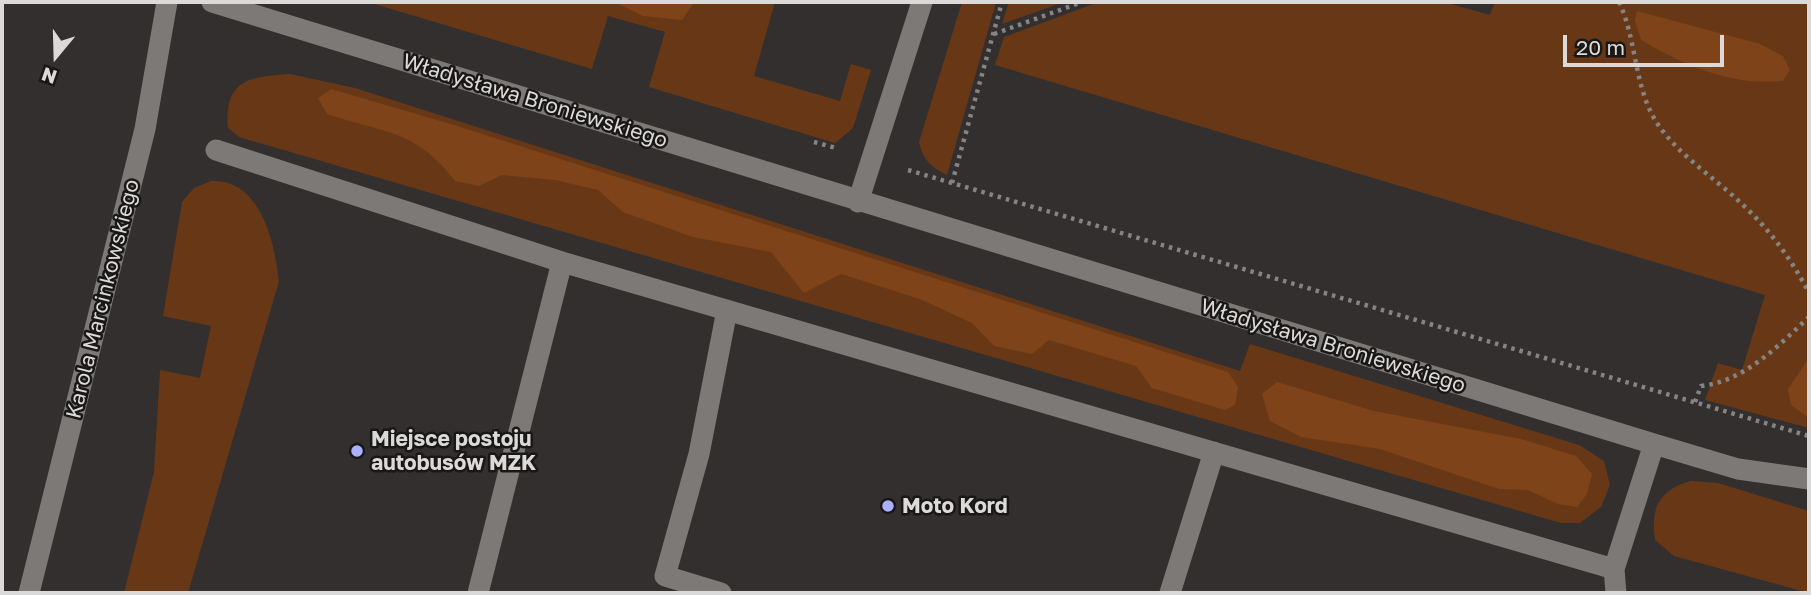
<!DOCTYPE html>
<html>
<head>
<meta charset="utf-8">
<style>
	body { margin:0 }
	#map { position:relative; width:1811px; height:595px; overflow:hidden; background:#322f2e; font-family:"Golos Text",sans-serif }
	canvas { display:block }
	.frame { position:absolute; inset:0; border:4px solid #dcdad9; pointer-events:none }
	.north { position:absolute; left:21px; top:21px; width:70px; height:70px; -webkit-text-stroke:5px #191817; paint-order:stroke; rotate:199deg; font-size:19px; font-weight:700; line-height:28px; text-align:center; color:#dcdad9 }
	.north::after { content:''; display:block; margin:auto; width:24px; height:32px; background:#dcdad9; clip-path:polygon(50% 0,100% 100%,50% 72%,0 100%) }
	.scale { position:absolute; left:1563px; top:35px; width:161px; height:32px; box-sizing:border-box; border:4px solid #dcdad9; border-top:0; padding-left:9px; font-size:21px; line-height:24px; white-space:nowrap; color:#dcdad9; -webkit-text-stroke:5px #191817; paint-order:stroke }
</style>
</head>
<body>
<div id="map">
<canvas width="1811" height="595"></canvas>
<div class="frame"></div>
<div class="north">N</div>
<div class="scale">20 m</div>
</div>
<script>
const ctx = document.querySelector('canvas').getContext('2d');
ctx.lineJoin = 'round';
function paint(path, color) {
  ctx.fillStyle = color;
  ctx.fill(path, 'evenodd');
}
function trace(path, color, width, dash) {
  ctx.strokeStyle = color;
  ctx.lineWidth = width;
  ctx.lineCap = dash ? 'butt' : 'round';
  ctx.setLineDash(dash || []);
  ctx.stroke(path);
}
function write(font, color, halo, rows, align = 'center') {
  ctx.font = font + ' "Golos Text",sans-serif';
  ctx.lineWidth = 5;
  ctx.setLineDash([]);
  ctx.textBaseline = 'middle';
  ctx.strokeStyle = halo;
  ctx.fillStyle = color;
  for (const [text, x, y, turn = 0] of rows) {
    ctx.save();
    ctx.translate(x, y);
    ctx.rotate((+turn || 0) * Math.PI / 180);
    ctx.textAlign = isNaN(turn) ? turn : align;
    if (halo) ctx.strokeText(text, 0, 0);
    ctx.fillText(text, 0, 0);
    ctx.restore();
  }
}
paint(new Path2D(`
	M368 2H775L754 76 840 101 851 64 871 70 853 128 835 143 649 87 665 32 608 16 592 69Z
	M962 2H996L947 175C931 167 923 160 919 142Z
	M1009 2H1064L1002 24Z
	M1099 2H1444L1490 15 1495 2H1809V428L1705 400 1718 363 1742 370 1765 295 995 65 1004 37Z
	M290 74 355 88 1240 371 1250 344 1579 445 1604 461 1610 485 1601 507 1580 523H1561L239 137 228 128C224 78 251 77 290 74Z
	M211 181C260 178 275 242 279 281L188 593H124L154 472 160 370 200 378 211 326 163 316 182 202 194 188Z
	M1691 481 1718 483 1809 511V593L1674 556 1655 540C1651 508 1658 490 1691 481Z`), '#683816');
paint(new Path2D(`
	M615 2H694L682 20 643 16Z
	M1637 11 1760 44 1783 56 1790 70 1783 81C1732 86 1685 66 1641 40L1635 21Z
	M331 89 454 125 1228 372 1238 387 1235 405 1225 410 1152 388 1136 366 1049 340 1032 354 994 346 972 323 920 299 841 274 804 293 771 252 693 237 623 212 598 190 555 180 502 175 479 186 455 181C416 129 383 133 327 114L318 98Z
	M1809 358V418L1791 405 1788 389Z
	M1277 382 1374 411 1521 439 1576 456 1592 474 1587 494 1577 507 1558 504 1528 490 1499 489 1380 449 1301 437 1270 421 1262 394Z`), '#7e4319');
trace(new Path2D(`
	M1619 2C1637 40 1634 88 1657 123 1678 155 1715 178 1742 204 1770 230 1792 260 1809 293
	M994 34 1082 2
	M814 142 836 148
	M908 170 1809 436
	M952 183 1002 2
	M1695 402 1701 386C1745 381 1778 346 1809 317`), '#868483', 4.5, [3.5, 5]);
trace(new Path2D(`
	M212 2 1654 444 1738 469 1809 479
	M216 150 562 262 1614 569 1654 444
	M858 202 922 2
	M1614 569 1616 593
	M29 593 145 129 167 2
	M478 593 562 262
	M721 593 665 576 699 454 727 310
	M1170 593 1214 452`), '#7c7977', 21);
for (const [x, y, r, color] of [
	[357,451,7,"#aab0fb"],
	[888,506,7,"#aab0fb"]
]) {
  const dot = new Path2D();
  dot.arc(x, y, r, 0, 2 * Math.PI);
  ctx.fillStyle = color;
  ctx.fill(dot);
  trace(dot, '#191817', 2.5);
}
write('21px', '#dcdad9', '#191817', [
	["Władysława Broniewskiego",535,101,17],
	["Karola Marcinkowskiego",103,299,-76],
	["Władysława Broniewskiego",1333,346,17]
]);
write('bold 21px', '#dcdad9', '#191817', [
	["Miejsce postoju",371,439],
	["autobusów MZK",371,463],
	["Moto Kord",902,506]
], 'left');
</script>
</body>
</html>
